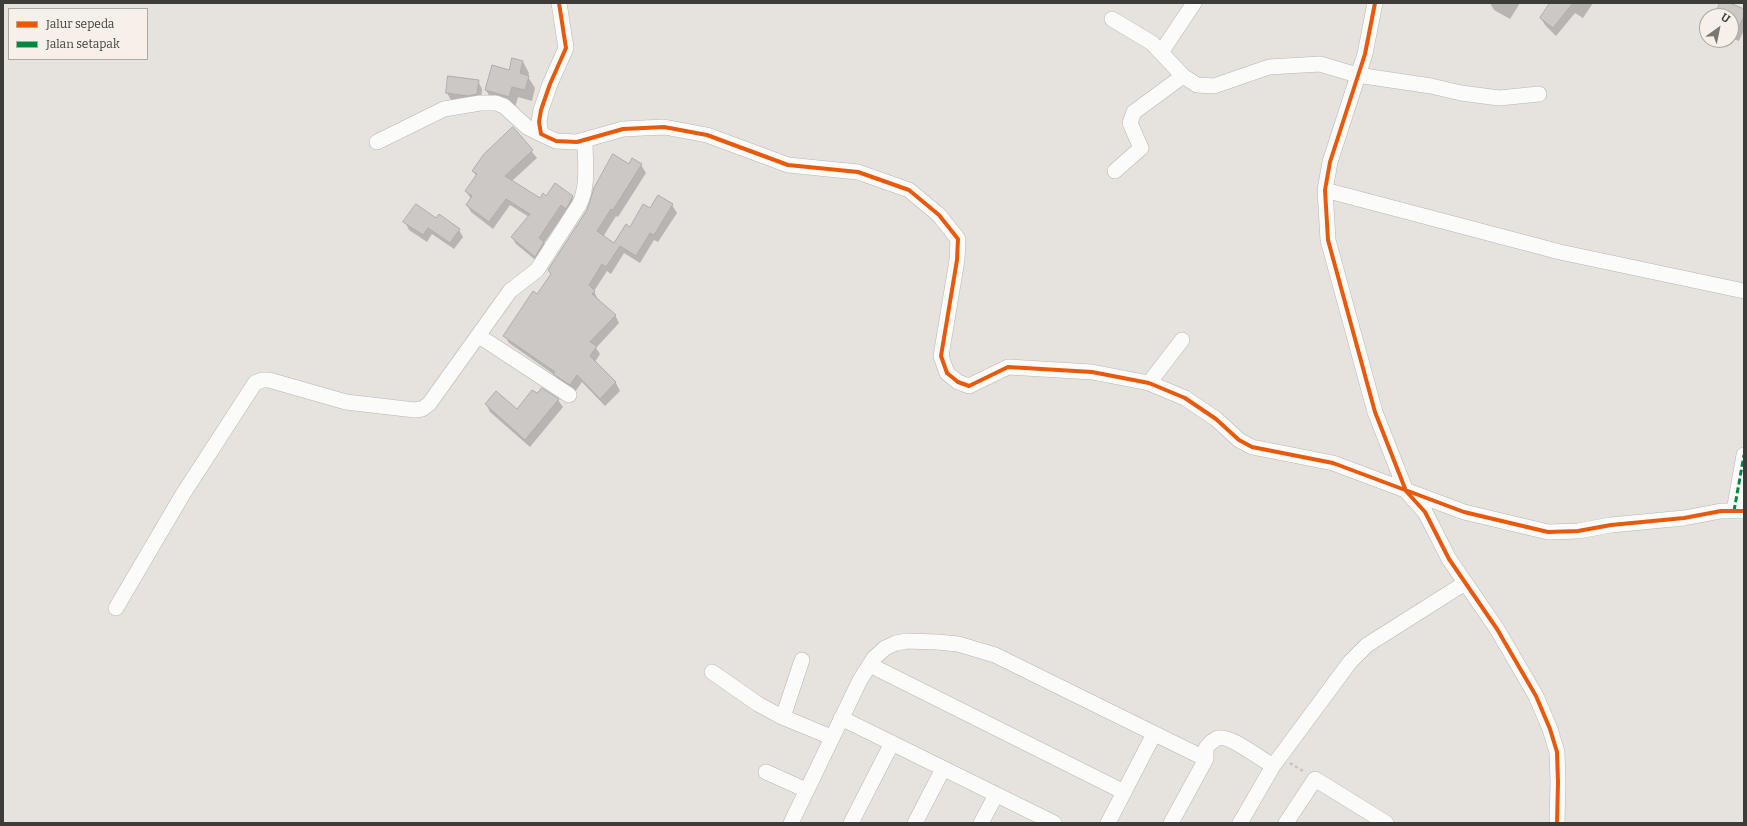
<!DOCTYPE html>
<html>
<head>
<meta charset="utf-8">
<style>
	body { margin:0 }
	#map { position:relative; width:1747px; height:826px; overflow:hidden; background:#e6e2de; font-family:Bitter,serif }
	canvas { display:block }
	.frame { position:absolute; inset:0; border:4px solid #3e3c39; pointer-events:none }
	.legend { position:absolute; left:8px; top:8px; width:140px; height:52px; box-sizing:border-box; background:#f7f0e8; border:1px solid #ada8a2; margin:0; padding:5px 7px; list-style:none; font-size:12px; color:#3e3c39 }
	.legend li { display:flex; align-items:center; gap:8px; height:20px }
	.legend b { width:20px; border:1px solid #ada8a2 }
	.north { position:absolute; left:1699px; top:8px; width:40px; height:40px; box-sizing:border-box; background:#f7f0e8; border:1px solid #ada8a2; border-radius:50%; rotate:33deg; font-size:11px; font-weight:700; line-height:16px; text-align:center; color:#3e3c39 }
	.north::after { content:''; display:block; margin:auto; width:14px; height:18px; background:#797673; clip-path:polygon(50% 0,100% 100%,50% 72%,0 100%) }
</style>
</head>
<body>
<div id="map">
<canvas width="1747" height="826"></canvas>
<div class="frame"></div>
<ul class="legend">
<li><b style="height:5px;background:#e8590c"></b>Jalur sepeda</li>
<li><b style="height:5px;background:#00873e"></b>Jalan setapak</li>
</ul>
<div class="north">U</div>
</div>
<script>
const ctx = document.querySelector('canvas').getContext('2d');
ctx.lineJoin = 'round';
function paint(path, color) {
  ctx.fillStyle = color;
  ctx.fill(path, 'evenodd');
}
function trace(path, color, width, dash) {
  ctx.strokeStyle = color;
  ctx.lineWidth = width;
  ctx.lineCap = dash ? 'butt' : 'round';
  ctx.setLineDash(dash || []);
  ctx.stroke(path);
}
paint(new Path2D(`
	M1490 3H1520L1510 19 1494 10Z
	M1551 3H1593L1583 18 1575 13 1556 36 1545 25 1541 18Z
	M1721 3H1727L1744 10V30L1739 41 1731 38V16H1716Z
	M523 62 529 73 528 77 535 88 532 101 518 97 515 108 492 101 486 90Z
	M478 81 482 89 481 102 451 100 447 93Z
	M513 129 537 158 512 181 540 199 546 197H572L576 204 566 212 544 243 548 250 539 263 516 244 512 237 529 217 510 205 493 229 471 212 467 205 471 199 466 191 477 177 473 171Z
	M632 160 641 165 646 173 618 217 616 216 603 237 615 244 651 210 672 205 677 213 658 242 654 240 640 263 624 253 611 274 607 271 594 291 598 300 615 315 619 323 596 348 600 354 595 362 616 383 620 391 605 406 582 382 575 392 559 382 556 376 509 343 505 336 537 296Z
	M437 220 459 230 463 237 454 249 432 234 427 242 409 230 405 222Z
	M542 389 558 400 563 407 530 447 490 412 486 404 517 410Z`), '#0003');
const building = new Path2D(`
	M1550 3H1573L1553 28 1540 18Z
	M1720 3H1730L1744 9V16L1731 44V16H1715Z
	M512 58 523 61 520 73 529 76 525 90 512 87 509 97 485 90 492 65 509 70Z
	M448 76 479 80 477 94 468 96 446 93Z
	M513 127 533 150 505 176 540 198 543 193 546 196 555 183 573 196 566 209 561 205 539 238 544 242 535 257 511 237 530 214 506 199 489 222 466 205 472 196 465 191 477 174 472 171 484 154Z
	M613 154 629 164 632 158 642 164 613 210 611 209 597 231 614 243 626 224 630 227 643 204 650 208 658 195 673 204 654 235 650 233 636 256 620 246 606 267 602 264 589 285 595 291 592 294 616 315 590 342 597 346 590 356 616 382 600 399 577 375 570 385 553 374 555 372 503 336 533 291 537 294 551 274 548 270 587 210 594 188Z
	M416 204 436 218 439 214 460 229 450 243 428 228 423 235 403 222Z
	M542 388 559 399 525 440 485 404 496 391 517 409 532 390 537 393Z`);
paint(building, '#cbc8c5');
trace(building, '#afaca9', 1);
const minor = new Path2D(`
	M559 3 566 48 550 84 541 110 539 122 541 134 556 141 577 142 623 129 664 127 707 135 788 165 858 172 909 190 939 215 958 239 957 260 941 356 947 373 958 382 969 386 1008 367 1092 372 1149 383 1185 398 1216 419 1239 440 1252 447 1333 463 1464 512 1548 532 1578 531 1611 525 1684 518 1721 511H1744
	M1375 3 1365 54 1330 162 1325 190 1328 240 1375 412 1406 491 1425 512 1449 559 1497 629 1536 696 1550 729 1557 752 1558 782 1557 823
	M1112 19 1152 43 1183 76 1197 85 1214 86 1269 67 1320 64 1357 75 1431 86 1461 93 1499 98 1539 94
	M1162 51 1194 3
	M377 142 444 109 480 103H496L504 106 527 127 541 134
	M1115 171 1141 148 1130 123 1134 112 1183 76
	M1325 190 1560 252 1744 291
	M479 336 569 395
	M1149 383 1182 340
	M1734 511 1744 455
	M116 608 183 494 255 383 262 380H269L346 402 415 410 422 409 429 404 510 291 537 270 579 205C589 186 585 162 585 140
	M870 665 1124 792
	M712 672 758 704 780 716 831 737
	M783 717 802 660
	M841 718 1054 823
	M766 772 806 790
	M791 823 860 680 874 658 885 648 896 643 907 641 937 642 958 644 995 655 1206 759
	M851 823 892 743
	M915 823 943 769
	M981 823 996 795
	M1108 823 1154 734
	M1171 823 1206 759V748C1209 744 1213 740 1218 738 1229 734 1262 760 1273 766
	M1240 823 1273 766 1350 662 1367 645 1465 583
	M1286 823 1315 779 1386 823`);
trace(minor, '#b8b5b2', 16);
trace(new Path2D(`
	M1290 763 1303 771`), '#c5c3c2', 2.5, [3, 3]);
trace(minor, '#fbfbfa', 15);
trace(new Path2D(`
	M1734 511 1744 455`), '#00873e', 3, [6, 3]);
trace(new Path2D(`
	M559 3 566 48 550 84 541 110 539 122 541 134 556 141 577 142 623 129 664 127 707 135 788 165 858 172 909 190 939 215 958 239 957 260 941 356 947 373 958 382 969 386 1008 367 1092 372 1149 383 1185 398 1216 419 1239 440 1252 447 1333 463 1464 512 1548 532 1578 531 1611 525 1684 518 1721 511H1744
	M1375 3 1365 54 1330 162 1325 190 1328 240 1375 412 1406 491 1425 512 1449 559 1497 629 1536 696 1550 729 1557 752 1558 782 1557 823`), '#e8590c', 4);
</script>
</body>
</html>
